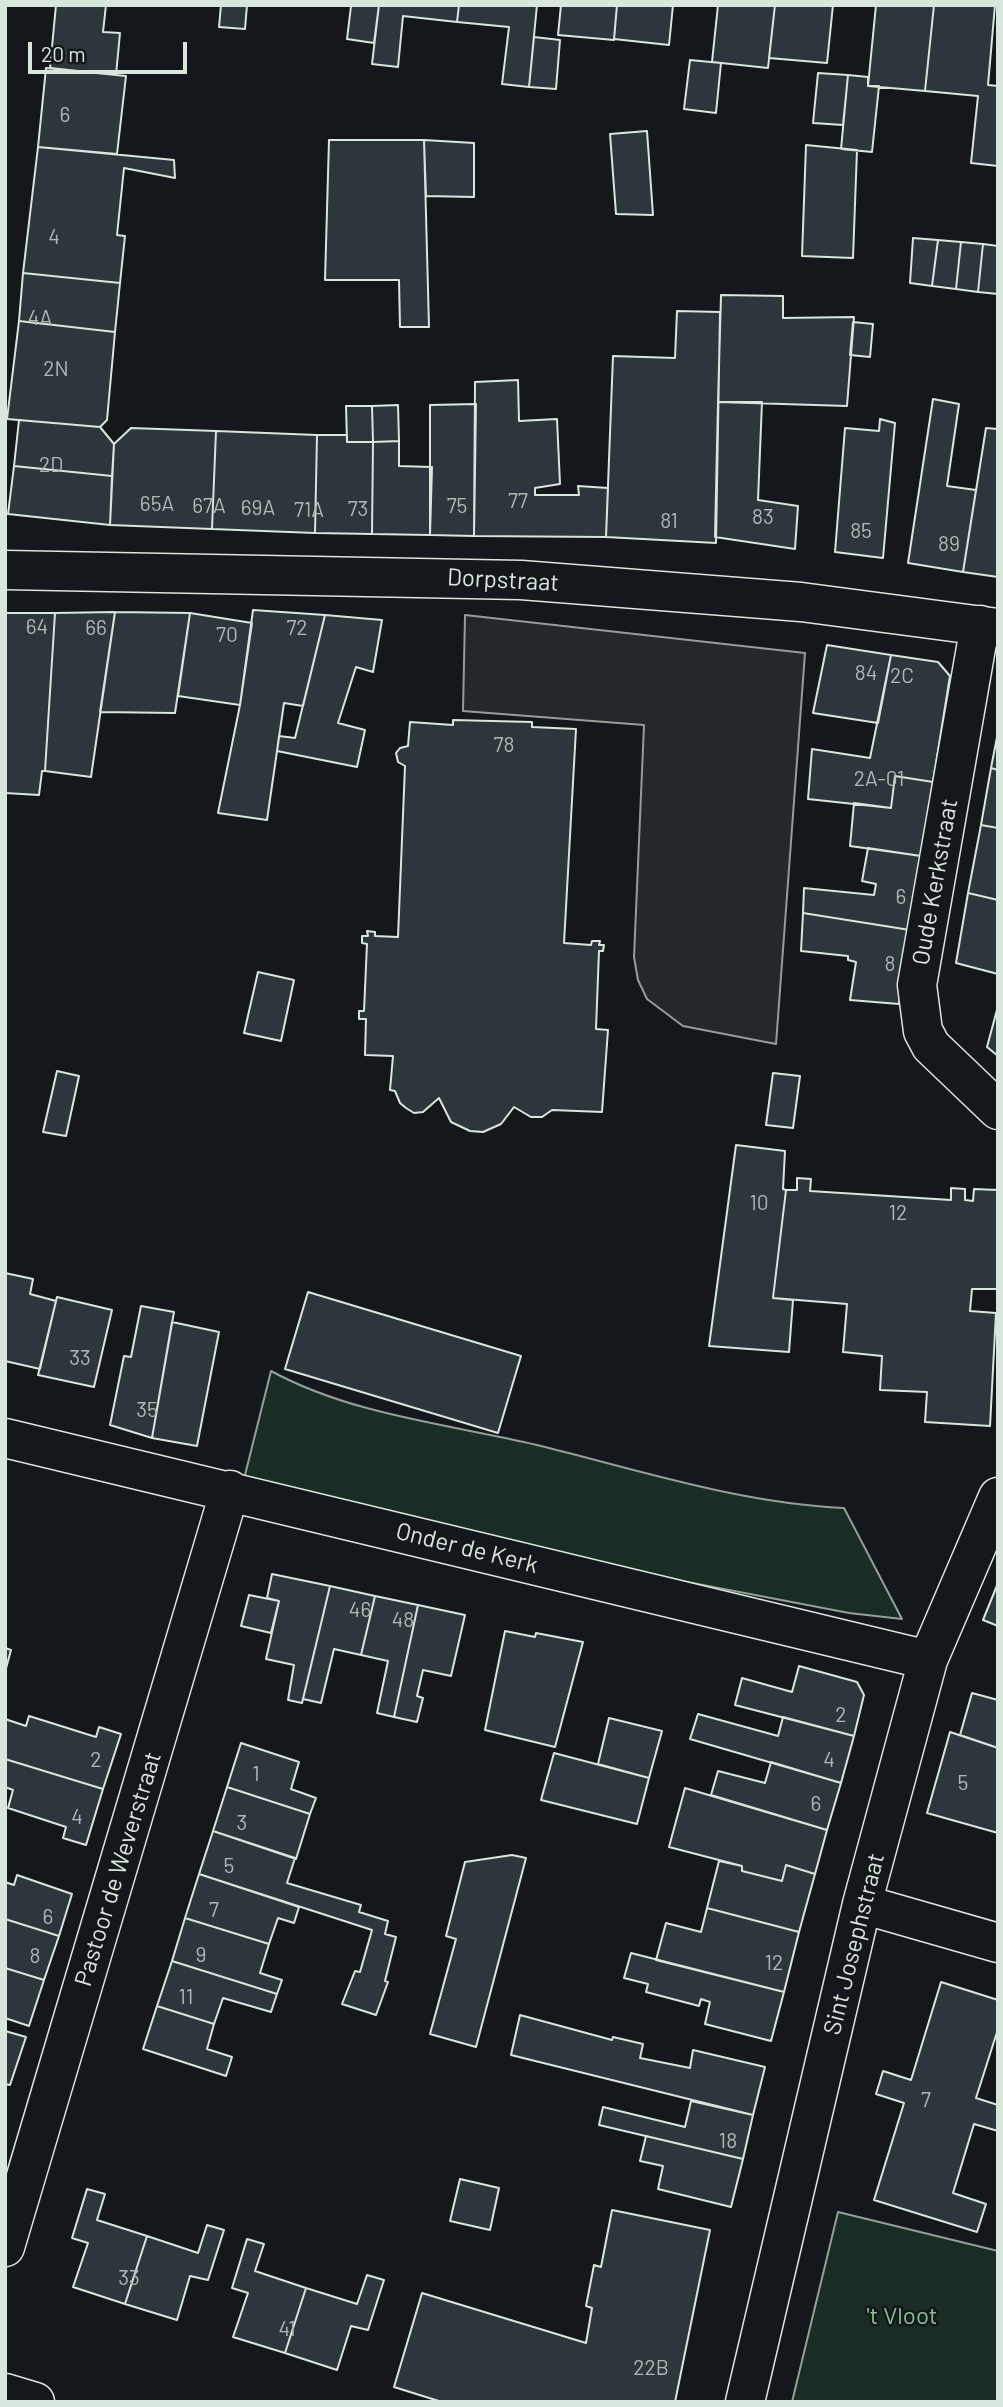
<!DOCTYPE html>
<html>
<head>
<meta charset="utf-8">
<style>
	body { margin:0 }
	#map { position:relative; width:1003px; height:2407px; overflow:hidden; background:#14181c; font-family:Barlow,sans-serif }
	canvas { display:block }
	.frame { position:absolute; inset:0; border:7px solid #d8e6dc; pointer-events:none }
	.scale { position:absolute; left:28px; top:42px; width:159px; height:32px; box-sizing:border-box; border:4px solid #d8e6dc; border-top:0; padding-left:9px; font-size:21px; line-height:24px; white-space:nowrap; color:#d8e6dc; -webkit-text-stroke:5px #14181c; paint-order:stroke }
</style>
</head>
<body>
<div id="map">
<canvas width="1003" height="2407"></canvas>
<div class="frame"></div>
<div class="scale">20 m</div>
</div>
<script>
const ctx = document.querySelector('canvas').getContext('2d');
ctx.lineJoin = 'round';
function paint(path, color) {
  ctx.fillStyle = color;
  ctx.fill(path, 'evenodd');
}
function trace(path, color, width, dash) {
  ctx.strokeStyle = color;
  ctx.lineWidth = width;
  ctx.lineCap = dash ? 'butt' : 'round';
  ctx.setLineDash(dash || []);
  ctx.stroke(path);
}
function write(font, color, halo, rows, align = 'center') {
  ctx.font = font + ' Barlow,sans-serif';
  ctx.lineWidth = 5;
  ctx.setLineDash([]);
  ctx.textBaseline = 'middle';
  ctx.strokeStyle = halo;
  ctx.fillStyle = color;
  for (const [text, x, y, turn = 0] of rows) {
    ctx.save();
    ctx.translate(x, y);
    ctx.rotate((+turn || 0) * Math.PI / 180);
    ctx.textAlign = isNaN(turn) ? turn : align;
    if (halo) ctx.strokeText(text, 0, 0);
    ctx.fillText(text, 0, 0);
    ctx.restore();
  }
}
const green = new Path2D(`
	M271 1371C352 1415 448 1424 537 1445 639 1470 739 1503 844 1508L902 1619 849 1613 682 1581 244 1479Z
	M838 2212 998 2251V2402H792Z`);
paint(green, '#1a2d24');
trace(green, '#939e99', 2);
const parking = new Path2D(`
	M465 615 805 653 776 1044 683 1026 647 999 638 980 634 957 644 725 463 711Z`);
paint(parking, '#24282b');
trace(parking, '#939e99', 2);
const building = new Path2D(`
	M56 5H106L103 32 120 33 116 75 50 68Z
	M221 5H247L245 29 219 27Z
	M339 5H379L374 43 347 39 351 6Z
	M379 5H459L457 22 403 16 398 67 372 64Z
	M459 5H537L529 87 502 84 509 27 457 22Z
	M561 5H617L614 40 558 35Z
	M617 5H673L669 45 614 39Z
	M718 5H775L768 68 712 62Z
	M775 5H833L827 63 769 58Z
	M876 5H934L925 91 868 86Z
	M934 5H995L988 85 998 86V166L971 163 978 96 925 91Z
	M534 37 560 40 556 89 529 87Z
	M690 60 721 63 716 113 684 109Z
	M46 68 126 76 117 154 38 147Z
	M818 73 848 75 843 125 813 123Z
	M848 75 868 77V86H879L872 152 841 149Z
	M647 131 653 215 616 214 610 134Z
	M329 140H424L429 327H400L399 280H325Z
	M424 140 474 143V197L426 196Z
	M806 145 857 150 853 258 802 256Z
	M38 147 174 160 175 178 124 168 117 235 125 236 120 283 23 273Z
	M913 238 938 240 932 286 910 283Z
	M938 240 961 242 956 289 932 286Z
	M961 242 983 244 978 292 956 289Z
	M983 244 998 246V294L978 292Z
	M23 273 120 283 115 332 19 321Z
	M721 295 783 296V318L854 317 847 406 718 402Z
	M677 311 720 312 716 543 606 537 613 356 675 358Z
	M19 321 115 332 107 420 100 427 7 419Z
	M853 322 873 324 870 357 850 355Z
	M518 380 519 421 557 419 560 484 535 488V495H579L578 486 608 488 606 537 474 536 475 382Z
	M933 399 959 404 947 486 976 490 963 572 908 563Z
	M718 402H762L758 500 798 506 795 549 715 537Z
	M476 404 474 536 430 535V405Z
	M398 405 399 441 373 442 372 406Z
	M346 406H372L373 442H347Z
	M880 419 895 423 883 558 835 552 845 428 879 431Z
	M19 420 100 427 114 444 112 476 14 466Z
	M131 428 216 431 212 529 110 525 114 444Z
	M986 428 998 429V577L963 572Z
	M216 431 317 435 315 533 212 529Z
	M317 435H347V442H373L372 534 315 533Z
	M399 441V466L432 467 430 535 372 534 373 442Z
	M14 466 112 476 110 525 8 514Z
	M253 610 325 615 303 706 284 703 267 820 218 813 240 705Z
	M115 612 91 777 45 771 55 613Z
	M115 612 190 613 175 713 100 712Z
	M5 613H55L45 771H42L39 795 5 793Z
	M190 613 252 623 240 705 178 696Z
	M325 615 382 620 373 672 356 667 338 723 365 730 357 767 277 751 279 736 295 738Z
	M827 645 891 655 878 723 813 713Z
	M891 655 938 662 950 676 933 782 895 776 891 808 808 799 812 749 870 758Z
	M453 720 532 722V727L576 729 564 943 591 945 592 941H600L599 945H604L603 951H599L596 1029 608 1030 602 1112 552 1110 542 1117H531L514 1107 501 1124 483 1132 470 1131 451 1122 439 1098 423 1112 414 1113 406 1108 400 1103 395 1091 390 1090 393 1056 365 1055 366 1019H359V1011H364L367 944 362 943V936H368L367 931 375 932V936L398 937 405 766 398 762 396 753 400 748 408 746 410 722 453 725Z
	M998 732V770L991 768Z
	M991 768 998 770V828L981 825Z
	M895 776 933 782 921 856 850 846 854 803 891 808Z
	M981 825 998 828V900L968 893Z
	M868 848 921 856 910 930 803 913 804 888 874 895 876 884 862 881Z
	M968 893 998 900V974L956 963Z
	M803 913 910 930 899 1004 850 1000 856 962 848 960V956L801 951Z
	M258 972 294 980 281 1041 244 1033Z
	M998 1006V1056L987 1047Z
	M57 1071 79 1076 66 1136 43 1132Z
	M773 1073 800 1076 793 1128 766 1125Z
	M736 1145 785 1151 783 1189 786 1190 773 1298 793 1300 789 1352 709 1346Z
	M797 1178 811 1179 810 1191 951 1200V1188L965 1189V1200L973 1201 974 1189 998 1190V1289H972L970 1311 996 1313 990 1426 925 1422 927 1392 880 1390 882 1356 843 1352 847 1304 773 1298 786 1190H797Z
	M5 1273 33 1279 30 1294 56 1301 40 1369 5 1361Z
	M308 1292 521 1356 498 1433 285 1369Z
	M57 1297 112 1310 94 1387 38 1375Z
	M141 1306 174 1312 152 1438 110 1425 124 1356 131 1357Z
	M172 1322 219 1332 197 1446 152 1438Z
	M272 1574 330 1586 302 1703 288 1700 294 1665 266 1659 279 1601 267 1598Z
	M998 1583V1626L983 1620Z
	M330 1586 375 1596 361 1655 334 1649 321 1703 303 1699Z
	M249 1595 279 1601 271 1633 241 1626Z
	M375 1596 418 1605 394 1717 377 1713 388 1661 361 1655Z
	M418 1605 465 1615 451 1676 423 1670 417 1696 423 1698 417 1722 394 1717Z
	M505 1631 535 1637 536 1633 583 1642 555 1747 485 1730Z
	M5 1648 11 1650 5 1672Z
	M799 1666 857 1682 864 1695 854 1736 735 1705 742 1678 792 1692Z
	M972 1693 998 1700V1748L960 1735Z
	M698 1714 778 1736 783 1717 854 1736 841 1783 690 1739Z
	M29 1716 96 1737 99 1727 121 1734 103 1789 5 1759V1719L26 1726Z
	M609 1718 662 1731 649 1778 598 1764Z
	M950 1732 998 1748V1833L927 1813Z
	M241 1743 299 1762 291 1789 316 1798 310 1814 227 1787Z
	M554 1753 649 1778 637 1824 541 1800Z
	M5 1759 103 1789 86 1845 63 1838 66 1827 8 1808 13 1790 5 1787Z
	M771 1762 841 1783 827 1830 711 1795 718 1771 765 1783Z
	M227 1787 310 1814 296 1859 213 1831Z
	M685 1788 827 1830 815 1874 786 1865 782 1881 742 1871V1866L669 1847Z
	M213 1831 295 1858 287 1883 361 1905 359 1912 388 1921 385 1934 396 1937 385 1981 388 1982 376 2015 342 2004 355 1971 360 1972 372 1930 199 1874Z
	M512 1855 526 1858 476 2047 430 2034 456 1939 446 1936 465 1862Z
	M719 1861 742 1866V1871L782 1881 786 1865 815 1874 799 1932 707 1908Z
	M199 1874 299 1907 294 1923 278 1918 269 1944 185 1918Z
	M17 1875 72 1894 59 1936 5 1919V1882L14 1885Z
	M707 1908 799 1932 784 1992 656 1960 666 1923 701 1932Z
	M185 1918 269 1944 260 1973 282 1980 277 1994 172 1961Z
	M5 1919 59 1936 44 1980 5 1968Z
	M631 1953 784 1992 771 2041 705 2024 710 2002 701 1999 699 2006 646 1992 648 1984 624 1978Z
	M172 1961 277 1994 271 2012 223 1998 214 2024 157 2006Z
	M5 1968 44 1980 29 2026 5 2018Z
	M941 1982 998 2000V2029L976 2098 998 2105V2131L974 2124 953 2193 986 2204 977 2232 874 2200 904 2103 876 2094 883 2071 911 2080Z
	M157 2006 214 2024 207 2049 232 2057 226 2076 143 2049Z
	M520 2015 612 2040 613 2037 643 2044 640 2058 690 2068 693 2050 765 2067 753 2115 511 2055Z
	M5 2031 26 2037 10 2085 5 2084Z
	M691 2101 753 2115 743 2159 599 2125 603 2107 685 2127Z
	M646 2136 743 2159 731 2207 658 2189 663 2166 640 2161Z
	M460 2179 499 2188 490 2230 450 2221Z
	M87 2189 105 2194 97 2220 147 2236 125 2304 73 2287 88 2243 72 2238Z
	M612 2210 710 2230 675 2402H442L394 2387 422 2293 586 2343 592 2308 586 2306 594 2265 601 2267Z
	M207 2225 224 2230 208 2280 190 2276 177 2320 125 2304 147 2236 198 2253Z
	M247 2239 264 2244 255 2271 306 2288 285 2353 233 2337 248 2293 232 2288Z
	M367 2275 384 2280 368 2330 351 2326 337 2370 285 2353 306 2288 357 2304Z`);
paint(building, '#2c363c');
trace(building, '#d8e6dc', 2);
const street = new Path2D(`
	M5 570 521 580 801 602 998 628
	M980 625 917 985 923 1031 931 1046 998 1110
	M5 1438 928 1660
	M862 1904 998 1943
	M5 2247 230 1490
	M5 2393 35 2402
	M745 2402 862 1904 928 1660 998 1497`);
trace(street, '#d8e6dc', 41);
trace(street, '#14181c', 38);
write('21px', '#adbab4', null, [
	["6",65,115],
	["4",54,237],
	["4A",40,318],
	["2N",56,369],
	["2D",51,465],
	["77",518,501],
	["65A",157,504],
	["67A",209,506],
	["75",457,506],
	["69A",258,508],
	["73",358,509],
	["71A",309,510],
	["83",763,517],
	["81",669,521],
	["85",861,531],
	["89",949,544],
	["64",37,627],
	["66",96,628],
	["72",297,628],
	["70",227,635],
	["84",866,673],
	["2C",902,676],
	["78",504,745],
	["2A-01",879,779],
	["6",901,897],
	["8",890,964],
	["10",759,1203],
	["12",898,1213],
	["33",80,1358],
	["35",147,1410],
	["46",360,1610],
	["48",403,1620],
	["2",841,1715],
	["2",96,1760],
	["4",829,1760],
	["1",256,1774],
	["5",963,1783],
	["6",816,1804],
	["4",77,1817],
	["3",242,1823],
	["5",229,1866],
	["7",214,1910],
	["6",48,1917],
	["9",201,1955],
	["8",35,1956],
	["12",774,1963],
	["11",186,1997],
	["7",926,2100],
	["18",728,2141],
	["33",129,2278],
	["41",287,2329],
	["22B",651,2368]
]);
write('24px', '#d8e6dc', '#14181c', [
	["Dorpstraat",503,580,3],
	["Oude Kerkstraat",935,882,-80],
	["Onder de Kerk",467,1548,14],
	["Pastoor de Weverstraat",118,1869,-73],
	["Sint Josephstraat",854,1944,-76]
]);
write('24px', '#8ac095', '#14181c', [
	["'t Vloot",902,2316]
]);
</script>
</body>
</html>
